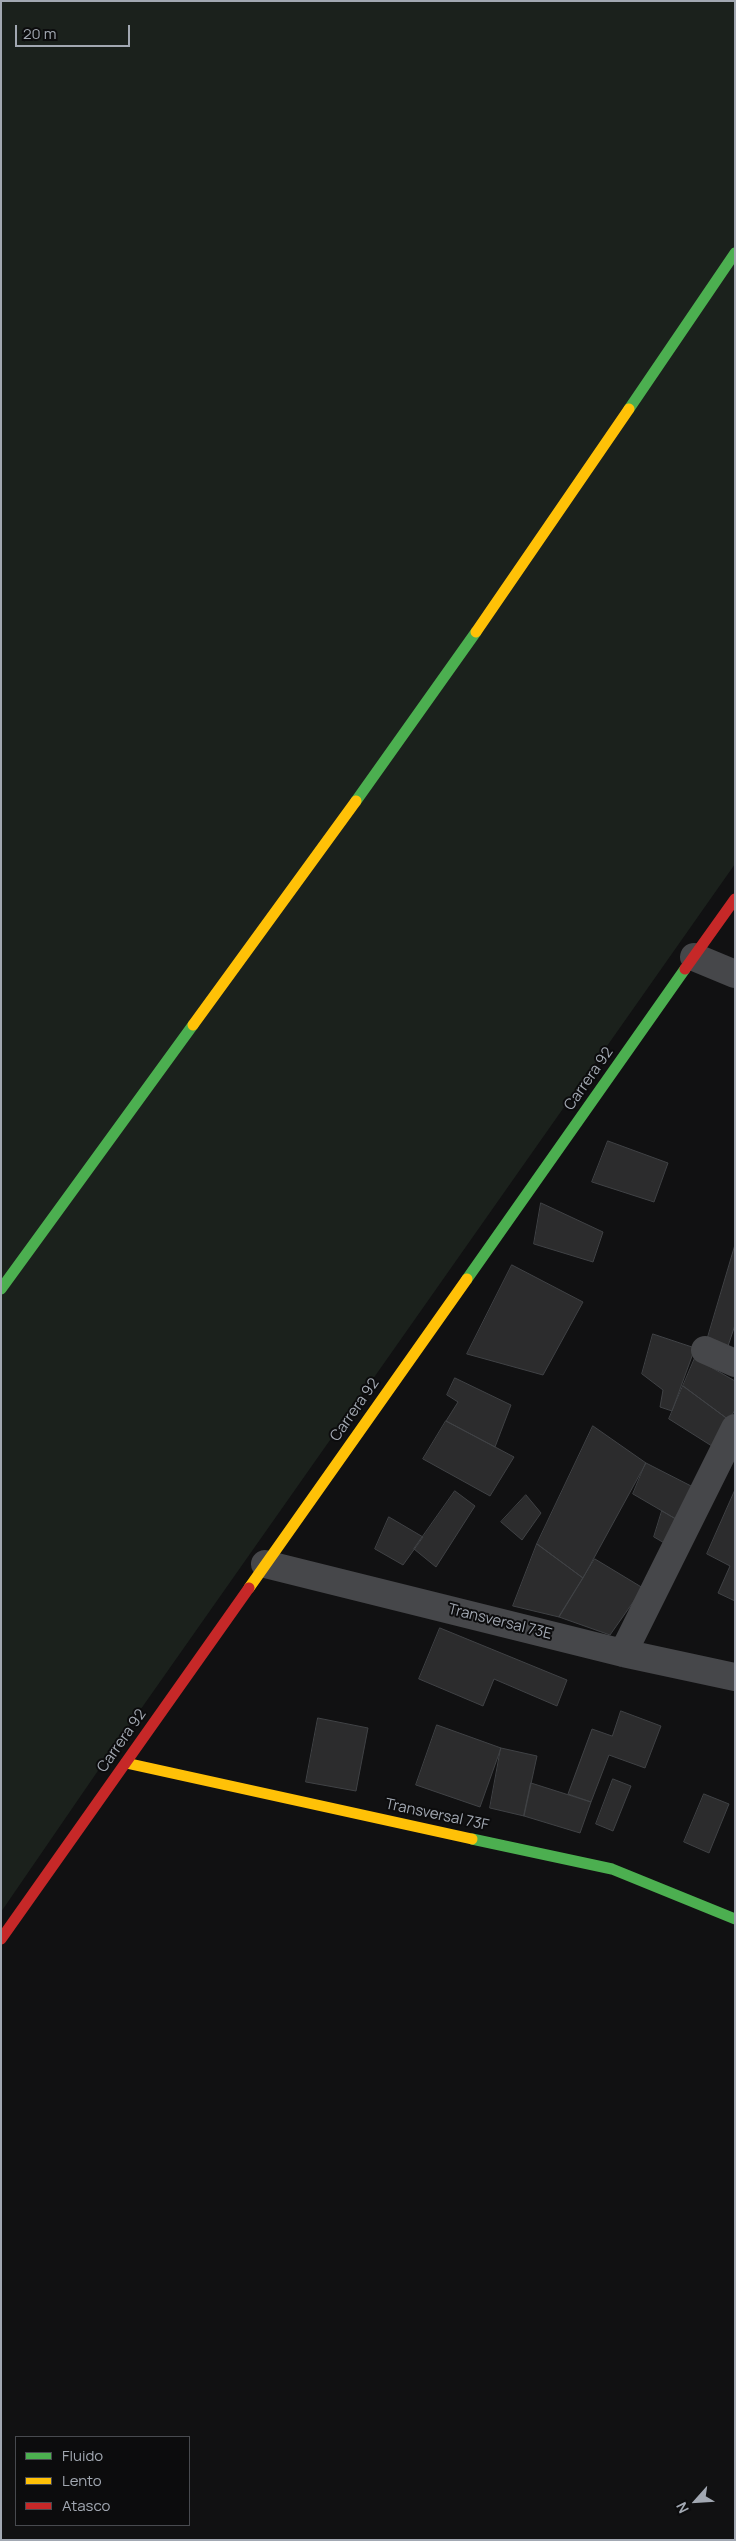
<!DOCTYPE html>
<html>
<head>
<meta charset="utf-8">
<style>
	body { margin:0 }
	#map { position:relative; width:736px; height:2541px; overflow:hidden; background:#111112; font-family:Manrope,sans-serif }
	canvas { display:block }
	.frame { position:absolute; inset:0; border:2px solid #a2a8b2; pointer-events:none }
	.legend { position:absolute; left:15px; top:2436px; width:175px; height:90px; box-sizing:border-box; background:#0c0c0d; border:1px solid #484a4f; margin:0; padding:6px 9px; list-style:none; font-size:15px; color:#a2a8b2 }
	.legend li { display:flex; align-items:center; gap:10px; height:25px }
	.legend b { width:25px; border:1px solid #484a4f }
	.north { position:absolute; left:671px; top:2476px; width:50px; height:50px; -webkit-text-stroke:4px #0c0c0d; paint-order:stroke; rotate:244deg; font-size:14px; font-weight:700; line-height:20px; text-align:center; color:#a2a8b2 }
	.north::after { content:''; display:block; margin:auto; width:18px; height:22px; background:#a2a8b2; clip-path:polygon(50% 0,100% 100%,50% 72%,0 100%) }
	.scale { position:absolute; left:15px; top:25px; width:115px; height:22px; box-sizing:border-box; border:2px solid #a2a8b2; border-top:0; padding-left:6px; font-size:15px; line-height:18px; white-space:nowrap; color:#a2a8b2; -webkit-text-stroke:4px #0c0c0d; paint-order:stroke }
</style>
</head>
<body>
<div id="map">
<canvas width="736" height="2541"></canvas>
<div class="frame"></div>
<ul class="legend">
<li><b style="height:6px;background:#4caf50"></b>Fluido</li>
<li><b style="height:6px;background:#ffc107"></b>Lento</li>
<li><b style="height:6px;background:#c62828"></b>Atasco</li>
</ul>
<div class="north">N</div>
<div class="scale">20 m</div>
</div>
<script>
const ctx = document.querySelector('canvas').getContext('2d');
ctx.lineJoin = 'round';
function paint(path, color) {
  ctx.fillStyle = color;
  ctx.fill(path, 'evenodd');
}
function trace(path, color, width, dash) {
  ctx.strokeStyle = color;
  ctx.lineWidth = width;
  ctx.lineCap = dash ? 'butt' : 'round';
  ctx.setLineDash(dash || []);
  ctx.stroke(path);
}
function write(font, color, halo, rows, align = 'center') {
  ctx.font = font + ' Manrope,sans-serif';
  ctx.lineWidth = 4;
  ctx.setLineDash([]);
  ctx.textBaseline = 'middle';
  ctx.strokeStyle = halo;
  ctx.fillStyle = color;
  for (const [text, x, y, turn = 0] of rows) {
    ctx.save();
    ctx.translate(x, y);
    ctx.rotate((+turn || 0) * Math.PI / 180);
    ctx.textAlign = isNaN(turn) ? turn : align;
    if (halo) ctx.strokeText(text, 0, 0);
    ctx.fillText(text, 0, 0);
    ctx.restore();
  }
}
paint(new Path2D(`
	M1 1H735V864L117 1743 1 1912Z`), '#1b211c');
const building = new Path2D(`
	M608 1141 668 1163 654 1202 592 1182Z
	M541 1203 603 1232 593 1262 534 1244Z
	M735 1245V1325L728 1346 708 1337Z
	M512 1265 583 1302 543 1375 467 1354Z
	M653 1334 695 1348 672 1411 660 1407 663 1390 642 1374Z
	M695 1358 735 1381V1410L729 1420 683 1386Z
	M455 1378 511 1405 495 1447 446 1421 458 1402 447 1395Z
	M683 1386 729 1420 715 1448 669 1419Z
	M446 1421 514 1457 490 1496 423 1459Z
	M593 1426 646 1463 583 1578 537 1544Z
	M646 1463 695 1488 681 1522 633 1494Z
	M735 1490V1601L718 1593 730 1566 707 1554Z
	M455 1491 475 1506 436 1567 414 1549Z
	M526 1495 541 1513 522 1540 501 1522Z
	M662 1511 681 1522 671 1547 654 1537Z
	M389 1517 423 1537 403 1565 375 1549Z
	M537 1544 583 1578 559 1617 513 1606Z
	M595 1559 643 1588 610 1635 559 1617Z
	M440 1628 567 1680 557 1706 494 1679 483 1706 419 1679Z
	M621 1711 661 1726 645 1768 609 1755 591 1802 568 1794 592 1729 612 1736Z
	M318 1718 368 1728 356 1791 306 1782Z
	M437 1725 501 1748 480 1807 416 1785Z
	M501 1748 537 1756 524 1816 490 1808Z
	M613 1779 631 1786 613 1831 596 1824Z
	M531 1783 591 1802 580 1833 524 1816Z
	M704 1794 729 1804 709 1853 684 1842Z`);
paint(building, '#2c2c2d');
trace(building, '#404245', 1);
trace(new Path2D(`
	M694 957 735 974
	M705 1350 735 1363
	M265 1564 623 1653 735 1677
	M623 1653 735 1428`), '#46474a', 28);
trace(new Path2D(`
	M629 409 735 253
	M356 801 476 632
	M467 1279 685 969
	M1 1289 193 1025
	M472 1839 612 1869 735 1919`), '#4caf50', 11);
trace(new Path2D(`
	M476 632 629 409
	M193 1025 356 801
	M249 1588 467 1279
	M126 1763 472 1839`), '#ffc107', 11);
trace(new Path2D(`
	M685 969 735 899
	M1 1939 249 1588`), '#c62828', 11);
write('15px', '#a2a8b2', '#0c0c0d', [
	["Carrera 92",589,1079,-55],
	["Carrera 92",355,1410,-55],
	["Transversal 73E",500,1622,14],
	["Carrera 92",122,1741,-55],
	["Transversal 73F",437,1815,12]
]);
</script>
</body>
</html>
